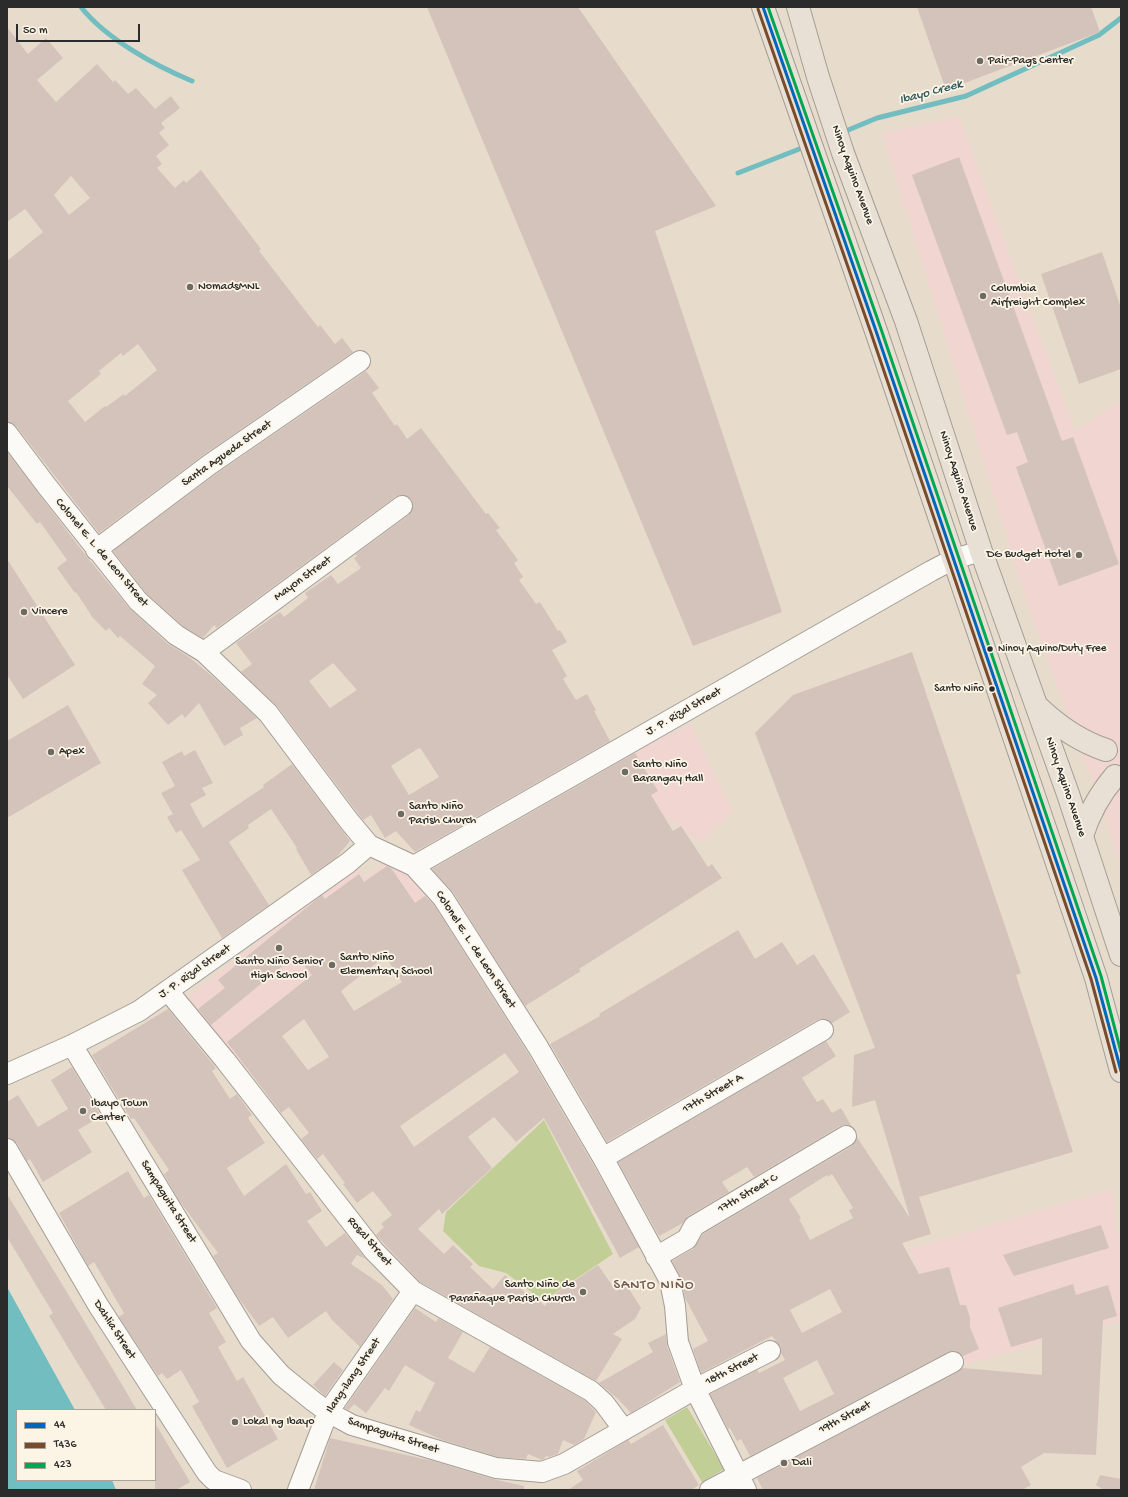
<!DOCTYPE html>
<html>
<head>
<meta charset="utf-8">
<style>
	body { margin:0 }
	#map { position:relative; width:1128px; height:1497px; overflow:hidden; background:#e7dccc; font-family:"Gochi Hand",sans-serif }
	canvas { display:block }
	.frame { position:absolute; inset:0; border:8px solid #2b2b2b; pointer-events:none }
	.legend { position:absolute; left:16px; top:1409px; width:140px; height:72px; box-sizing:border-box; background:#fcf5e5; border:1px solid #a8a49b; margin:0; padding:5px 7px; list-style:none; font-size:12px; color:#2b2b2b }
	.legend li { display:flex; align-items:center; gap:8px; height:20px }
	.legend b { width:20px; border:1px solid #a8a49b }
	.scale { position:absolute; left:16px; top:24px; width:124px; height:18px; box-sizing:border-box; border:2px solid #2b2b2b; border-top:0; padding-left:5px; font-size:12px; line-height:14px; white-space:nowrap; color:#2b2b2b; -webkit-text-stroke:3px #fcf5e5; paint-order:stroke }
</style>
</head>
<body>
<div id="map">
<canvas width="1128" height="1497"></canvas>
<div class="frame"></div>
<ul class="legend">
<li><b style="height:5px;background:#0065bd"></b>44</li>
<li><b style="height:5px;background:#7a4b2a"></b>T436</li>
<li><b style="height:5px;background:#00a651"></b>423</li>
</ul>
<div class="scale">50 m</div>
</div>
<script>
const ctx = document.querySelector('canvas').getContext('2d');
ctx.lineJoin = 'round';
function paint(path, color) {
  ctx.fillStyle = color;
  ctx.fill(path, 'evenodd');
}
function trace(path, color, width, dash) {
  ctx.strokeStyle = color;
  ctx.lineWidth = width;
  ctx.lineCap = dash ? 'butt' : 'round';
  ctx.setLineDash(dash || []);
  ctx.stroke(path);
}
function write(font, color, halo, rows, align = 'center') {
  ctx.font = font + ' "Gochi Hand",sans-serif';
  ctx.lineWidth = 3.5;
  ctx.setLineDash([]);
  ctx.textBaseline = 'middle';
  ctx.strokeStyle = halo;
  ctx.fillStyle = color;
  for (const [text, x, y, turn = 0] of rows) {
    ctx.save();
    ctx.translate(x, y);
    ctx.rotate((+turn || 0) * Math.PI / 180);
    ctx.textAlign = isNaN(turn) ? turn : align;
    if (halo) ctx.strokeText(text, 0, 0);
    ctx.fillText(text, 0, 0);
    ctx.restore();
  }
}
paint(new Path2D(`
	M959 117 1075 431 1121 400V868L1107 821 1027 603 882 133Z
	M691 725 733 811 701 842 596 768Z
	M386 862 433 890 456 925 416 953 407 940 241 1071 185 999 355 866 364 878Z
	M1112 1189 1121 1256V1321L960 1366 909 1249Z`), '#f0d5d0');
paint(new Path2D(`
	M544 1120 613 1254 543 1301 506 1273 479 1266 443 1231 446 1212Z
	M687 1407 724 1469 702 1482 665 1420Z`), '#c1ce96');
paint(new Path2D(`
	M7 1287 75 1410H17V1480H112L116 1490H7Z`), '#72bdc0');
trace(new Path2D(`
	M81 7C106 39 156 66 192 81
	M841 133 877 118 966 96 1099 35 1121 18
	M738 173 807 146`), '#72bdc0', 5);
paint(new Path2D(`
	M427 7H578L716 206 655 231 782 612 693 646Z
	M917 7H1091L1100 32 946 90Z
	M7 27 28 54 46 38 63 58 37 80 56 102 97 64 113 82 115 80 128 94 136 88 155 109 171 96 180 108 161 123 165 128 159 133 169 145 156 156 162 164 157 168 175 188 184 180 186 183 201 170 261 249 259 251 318 327 320 325 335 344 342 338 353 352 202 456 99 533 16 426 7 422V261L43 232 25 209 7 222ZM71 176 90 198 69 215 54 195ZM138 344 157 370 125 396 124 394 106 407 105 406 85 422 68 401 101 374 99 371 121 353 123 356Z
	M959 157 1062 441 1073 437 1119 564 1059 586 1016 467 1028 462 1017 432 1007 435 912 175Z
	M1102 252 1121 308V369L1079 384 1041 274Z
	M366 371 379 388 372 393 395 426 397 424 407 439 421 428 486 514 488 513 500 528 496 530 518 560 514 563 523 577 519 580 536 604 540 602 558 631 560 630 567 642 552 650 567 676 563 679 576 700 587 694 596 710 594 711 610 741 415 852 396 831 385 838 371 815 363 820 277 706 241 672 252 664 236 643 280 612 284 617 308 598 305 593 331 575 338 584 361 568 354 558 357 556 356 554 409 515 413 505 411 499 401 495 395 497 217 628 214 625 203 638 183 626 146 593 113 551 216 474ZM333 663 357 690 330 708 309 681ZM419 748 421 749 439 777 409 795 391 766Z
	M7 452 87 557 129 608 168 644 189 657 212 676 257 718 240 728 243 735 224 746 199 703 185 718 182 714 168 725 148 703 157 695 142 684 155 666 120 636 118 638 109 628 106 631 93 618 76 592 75 593 57 568 67 560 40 522 37 524 7 486Z
	M7 559 75 665 23 699 7 675Z
	M912 652 1021 973 1016 975 1073 1152 919 1197 931 1234 902 1243 919 1274 949 1267 960 1305H966L970 1318V1327L979 1349 963 1356 954 1351 948 1352 750 1456 741 1439 737 1441 730 1428 728 1429 710 1394 757 1370 759 1373 785 1360 781 1353 780 1346 772 1336 701 1373 693 1349 708 1341 685 1298 681 1279 672 1261 693 1249 703 1234 852 1146 857 1137 910 1218 875 1100 852 1107 854 1055 875 1048 755 733 793 695ZM832 1174 853 1208 849 1210 853 1218 810 1240 799 1219 801 1218 789 1199 827 1175 828 1177ZM830 1289 842 1312 802 1333 790 1310ZM817 1360 834 1394 800 1411 783 1378Z
	M68 705 101 763 7 818V741Z
	M195 750 213 783 202 788 206 795 190 804 203 828 264 787 263 785 292 764 350 841 336 858 311 875 296 849 297 848 271 809 248 825 249 828 229 842 269 905 222 938 182 870 200 860 181 830 176 833 167 817 173 814 161 793 175 786 162 762 182 751 184 756Z
	M635 753 658 791 651 795 673 831 681 826 708 867 712 864 722 878 579 969 581 971 525 1006 453 892 432 869Z
	M387 866 391 868 415 903 425 896 434 905 528 1053 593 1164 639 1247 620 1258 544 1118 516 1142 494 1117 468 1137 492 1168 442 1214 439 1209 418 1229 444 1254 453 1245 473 1264 470 1267 493 1289 505 1275 527 1294 528 1292 545 1306 550 1297 598 1265 616 1291 626 1284 641 1308 635 1319 613 1334 622 1339 596 1381 420 1282 376 1235 384 1227 381 1224 392 1215 373 1191 357 1203 343 1184 345 1183 323 1154 317 1159 301 1139 309 1133 289 1107 281 1113 227 1042 312 975 296 955 211 1025 198 1009 225 988 218 980 317 899 322 895 325 899 359 874 364 882ZM385 956 402 982 354 1011 341 991ZM304 1019 329 1057 308 1070 282 1036ZM505 1053 519 1072 414 1147 400 1126Z
	M738 930 755 959 782 942 797 965 814 954 850 1012 832 1023 823 1019 817 1020 607 1142 550 1044 600 1016 599 1014Z
	M168 1009 216 1068 212 1071 230 1099 237 1094 244 1104 252 1115 248 1118 265 1143 227 1168 244 1196 286 1164 306 1194 310 1192 322 1211 307 1221 326 1247 345 1233 366 1259 357 1255 351 1264 382 1285 393 1299 360 1347 332 1320 326 1311 288 1338 273 1317 259 1326 237 1296 213 1256 218 1253 178 1199 164 1174 169 1170 134 1118 131 1119 92 1055Z
	M826 1041 836 1056 802 1078 817 1102 823 1099 832 1113 841 1108 852 1127 846 1125 840 1126 754 1177 747 1167 722 1182 729 1192 688 1216 683 1223 659 1236 618 1162Z
	M72 1067 101 1116 78 1130 92 1152 43 1182 30 1159 27 1161 17 1143 12 1139 7 1138V1102L18 1095 38 1127 68 1109 51 1080Z
	M128 1171 144 1198 149 1195 217 1308 209 1313 226 1342 218 1347 237 1381 243 1377 278 1439 227 1468 192 1406 199 1402 181 1370 167 1379 162 1373 158 1376 119 1317 124 1313 94 1262 88 1266 59 1213Z
	M7 1194 68 1294 137 1410H106L49 1316 53 1313 7 1237Z
	M1101 1225 1109 1248 1014 1276 1003 1255Z
	M1073 1284 1076 1295 1108 1285 1117 1316 1103 1320 1096 1455 1044 1453 1021 1467 1031 1485 1022 1490H763L757 1478 958 1372 963 1368 1042 1375V1338L1011 1347 998 1308Z
	M415 1308 436 1322 438 1318 463 1332 448 1358 474 1373 490 1347 584 1400 596 1412 584 1439 574 1445 563 1440 558 1454 549 1457 546 1456 545 1458 542 1460 528 1454 526 1459 498 1457 442 1440 409 1425 416 1410 420 1412 435 1383 405 1365 389 1391 385 1388 366 1413 354 1404 349 1410 345 1408Z
	M666 1334 667 1346 680 1382 631 1413 618 1399 599 1383 653 1352 648 1343Z
	M334 1362 343 1370 325 1396 313 1385Z
	M155 1423 190 1482 176 1490H155Z
	M663 1425 699 1485 691 1490H568L583 1480 577 1471 628 1440 631 1444Z
	M330 1438 433 1461 493 1479 524 1486V1490H314Z
	M1100 1475 1121 1479V1490H1104L1096 1485Z`), '#d4c3ba');
const minor = new Path2D(`
	M7 433 46 485 138 601 176 635 204 652 268 713 349 821 369 845 414 866 443 898 538 1047 603 1158 670 1281 675 1306 678 1342 695 1389 746 1490
	M96 550 209 465 360 361
	M204 652 402 506
	M414 866 931 571 954 559 981 551
	M168 991 225 1060 374 1251 413 1291 591 1391 604 1403 624 1430
	M72 1045 251 1341 281 1375 313 1401 328 1412 352 1425 496 1468 542 1472 564 1464 695 1389 770 1351
	M7 1074 72 1045 139 1011 348 863 369 845
	M7 1149 98 1305 207 1473 214 1480 241 1490
	M603 1158 823 1030
	M656 1257 687 1239 694 1226 846 1136
	M298 1490 328 1412 413 1291
	M710 1490 953 1362`);
const major = new Path2D(`
	M763 7 876 331 1096 978 1121 1071
	M798 7 818 77 843 153 906 321 981 551 1068 794 1121 955
	M1039 708C1059 727 1079 741 1106 750
	M1082 836C1089 813 1099 795 1115 776`);
trace(minor, '#a39d94', 22);
trace(major, '#a39d94', 24);
trace(minor, '#fbfaf7', 20);
trace(major, '#e8e0d4', 22);
trace(new Path2D(`
	M763 7 876 331 1096 978 1121 1071`), '#0065bd', 3);
trace(new Path2D(`
	M758 9 871 333 1091 979 1116 1072`), '#7a4b2a', 3);
trace(new Path2D(`
	M768 7 881 329 1101 976 1121 1052`), '#00a651', 3);
for (const [x, y, r, color] of [
	[980,61,4,"#6d6963"],
	[190,287,4,"#6d6963"],
	[983,296,4,"#6d6963"],
	[1079,555,4,"#6d6963"],
	[24,612,4,"#6d6963"],
	[990,649,3.5,"#2b2b2b"],
	[992,689,3.5,"#2b2b2b"],
	[51,752,4,"#6d6963"],
	[625,772,4,"#6d6963"],
	[401,814,4,"#6d6963"],
	[279,948,4,"#6d6963"],
	[332,965,4,"#6d6963"],
	[83,1111,4,"#6d6963"],
	[583,1292,4,"#6d6963"],
	[235,1422,4,"#6d6963"],
	[784,1463,4,"#6d6963"]
]) {
  const dot = new Path2D();
  dot.arc(x, y, r, 0, 2 * Math.PI);
  ctx.fillStyle = color;
  ctx.fill(dot);
  trace(dot, '#fcf5e5', 1.5);
}
write('11px', '#2b2b2b', '#fcf5e5', [
	["Ninoy Aquino/Duty Free",998,649],
	["Santo Niño",984,689,"right"]
], 'left');
write('12px', '#2b2b2b', '#fcf5e5', [
	["Pair-Pags Center",988,61],
	["NomadsMNL",198,287],
	["Columbia",991,289],
	["Airfreight Complex",991,303],
	["DG Budget Hotel",1071,555,"right"],
	["Vincere",32,612],
	["Apex",59,752],
	["Santo Niño",633,765],
	["Barangay Hall",633,779],
	["Santo Niño",409,807],
	["Parish Church",409,821],
	["Santo Niño",340,958],
	["Elementary School",340,972],
	["Santo Niño Senior",279,962,"center"],
	["High School",279,976,"center"],
	["Ibayo Town",91,1104],
	["Center",91,1118],
	["Santo Niño de",575,1285,"right"],
	["Parañaque Parish Church",575,1299,"right"],
	["Lokal ng Ibayo",243,1422],
	["Dali",792,1463]
], 'left');
write('12px', '#2b2b2b', '#fcf5e5', [
	["Ninoy Aquino Avenue",852,175,70],
	["Santa Agueda Street",227,454,-35],
	["Ninoy Aquino Avenue",958,481,72],
	["Colonel E. L. de Leon Street",101,553,50],
	["Mayon Street",303,579,-36],
	["J. P. Rizal Street",684,712,-30],
	["Ninoy Aquino Avenue",1065,787,71],
	["Colonel E. L. de Leon Street",475,950,57],
	["J. P. Rizal Street",195,972,-35],
	["17th Street A",713,1094,-30],
	["17th Street C",748,1194,-30],
	["Sampaguita Street",168,1202,58],
	["Rosal Street",369,1242,49],
	["Dahlia Street",114,1330,57],
	["18th Street",732,1370,-27],
	["Ilang-ilang Street",354,1376,-56],
	["19th Street",845,1418,-28],
	["Sampaguita Street",393,1436,18]
]);
write('italic 13px', '#325a5d', '#fcf5e5', [
	["Ibayo Creek",931,93,-15]
]);
ctx.letterSpacing = '1px';
write('14px', '#725953', '#fcf5e5', [
	["SANTO NIÑO",654,1286]
]);
ctx.letterSpacing = '0px';
</script>
</body>
</html>
